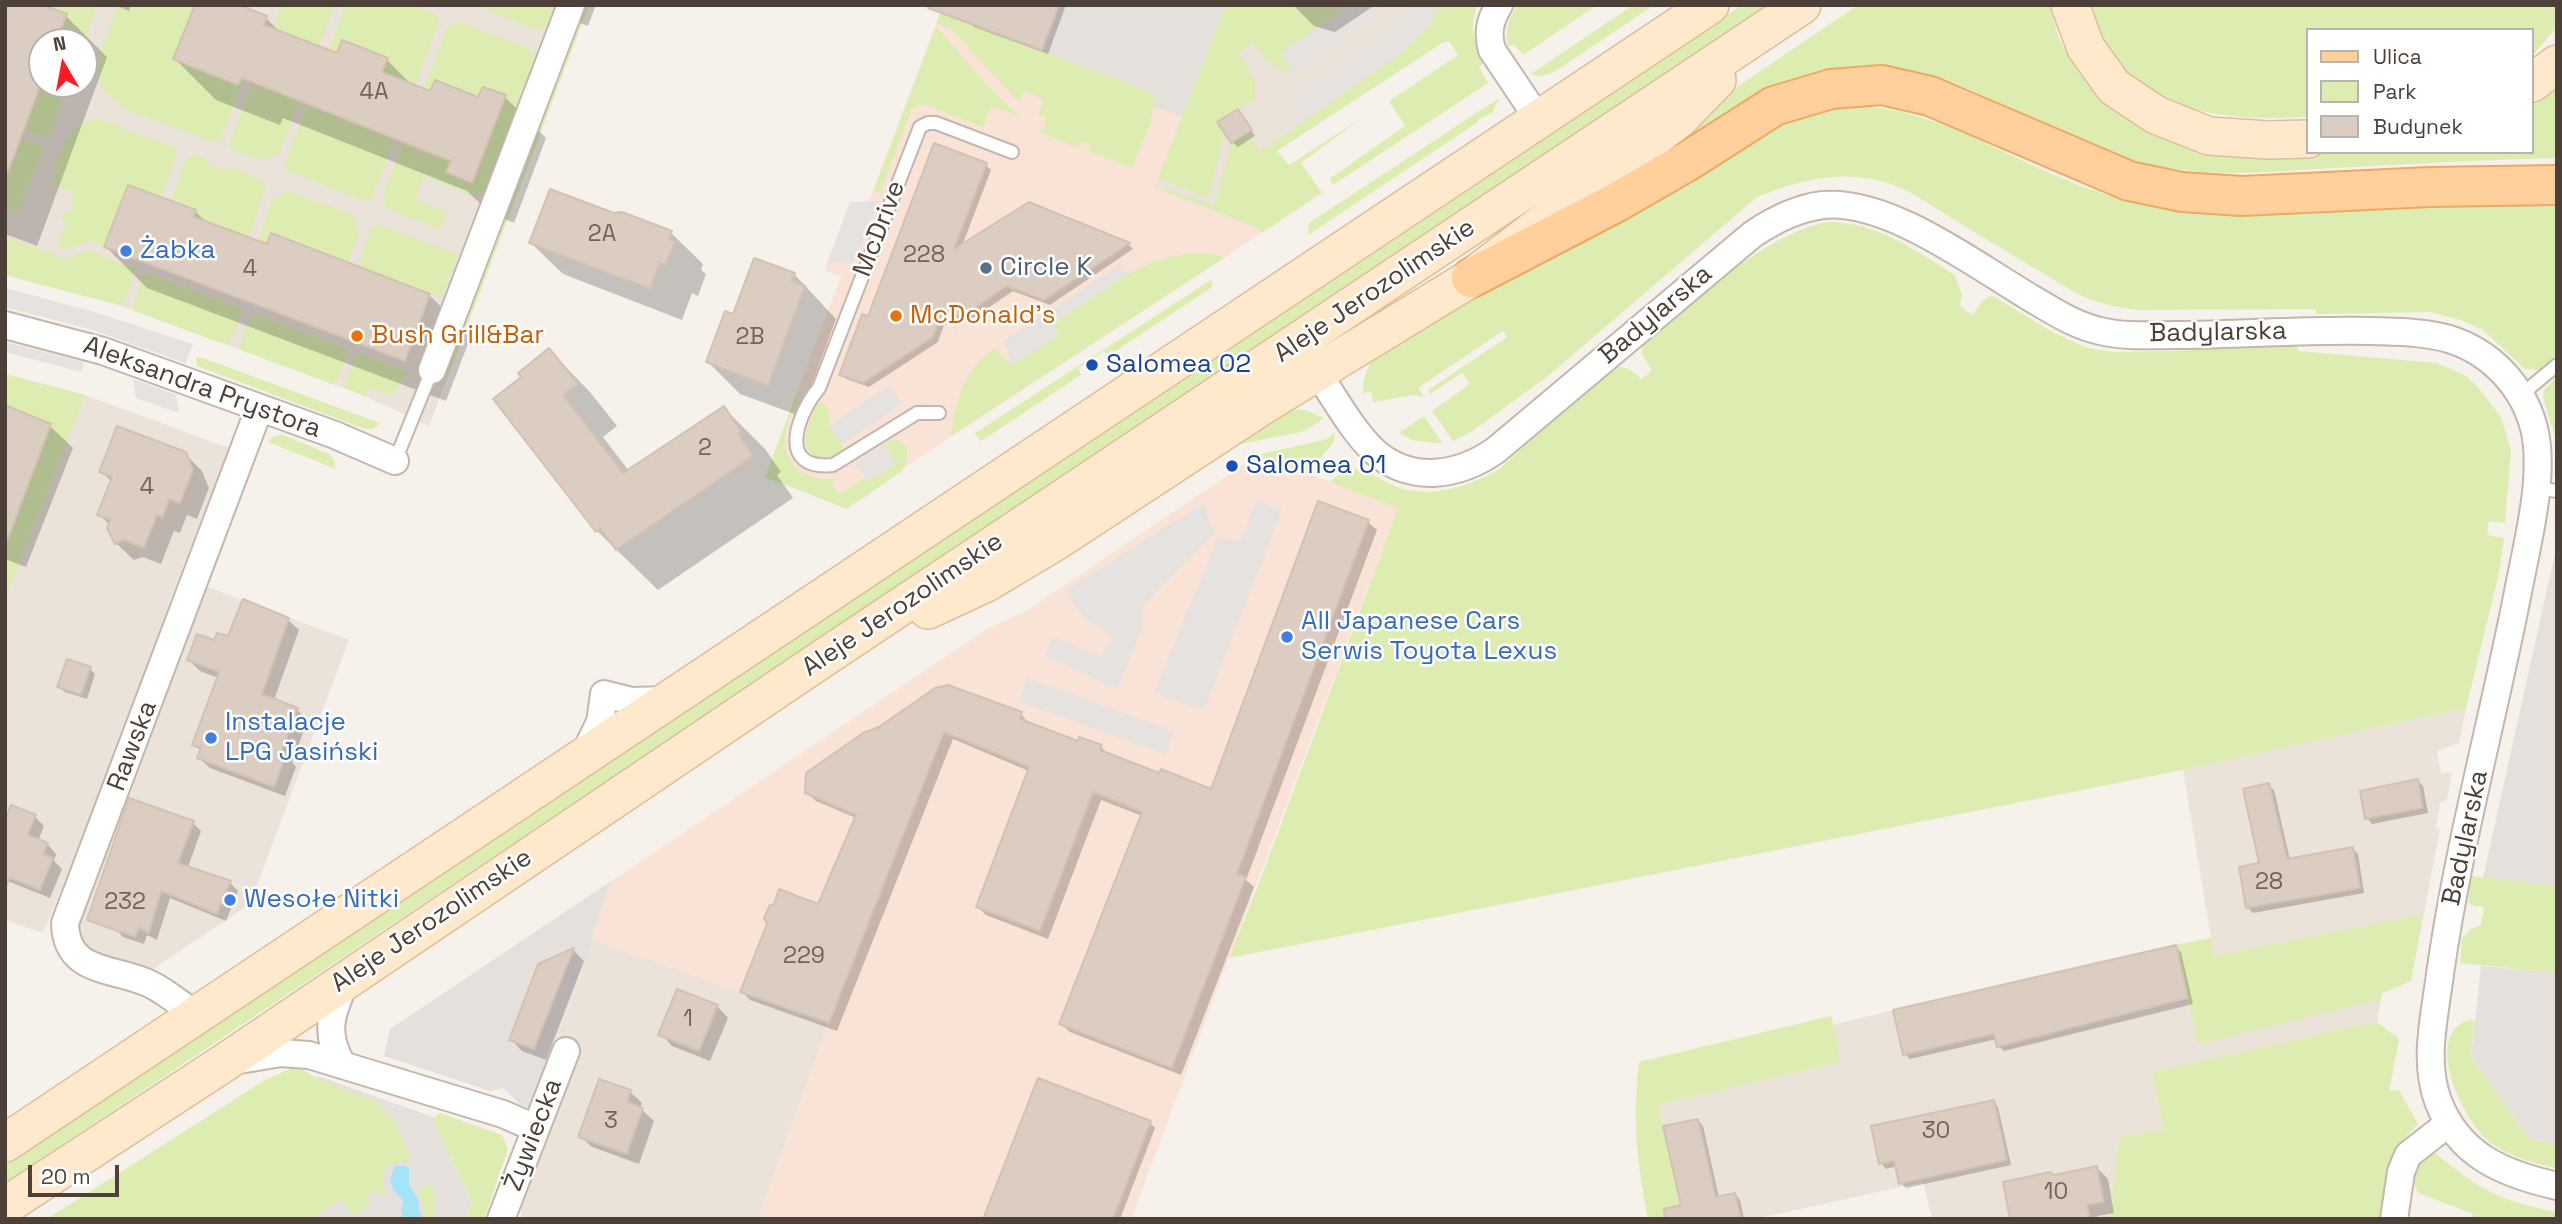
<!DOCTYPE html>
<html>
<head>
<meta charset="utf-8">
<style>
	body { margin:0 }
	#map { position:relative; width:2562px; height:1224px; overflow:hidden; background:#f6f1eb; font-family:"Space Grotesk",sans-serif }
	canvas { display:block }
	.frame { position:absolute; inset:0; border:7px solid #4c4038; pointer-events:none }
	.legend { position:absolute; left:2306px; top:28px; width:228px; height:126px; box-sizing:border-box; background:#fff; border:2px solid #b7b3af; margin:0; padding:9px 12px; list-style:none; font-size:21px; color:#4c4038 }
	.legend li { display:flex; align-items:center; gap:14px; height:35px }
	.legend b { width:35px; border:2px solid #b7b3af }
	.north { position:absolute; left:28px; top:28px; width:70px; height:70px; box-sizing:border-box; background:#fff; border:2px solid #b7b3af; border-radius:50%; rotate:350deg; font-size:19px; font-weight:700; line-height:28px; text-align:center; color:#4c4038 }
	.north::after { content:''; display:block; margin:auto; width:24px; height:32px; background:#ff1922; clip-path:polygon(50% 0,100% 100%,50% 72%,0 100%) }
	.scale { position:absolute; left:28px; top:1165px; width:91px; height:32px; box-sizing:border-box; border:4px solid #4c4038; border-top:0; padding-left:9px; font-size:21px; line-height:24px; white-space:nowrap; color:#4c4038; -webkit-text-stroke:5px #fff; paint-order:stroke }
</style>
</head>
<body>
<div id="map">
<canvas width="2562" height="1224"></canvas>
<div class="frame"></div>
<ul class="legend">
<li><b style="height:9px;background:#ffd09b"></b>Ulica</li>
<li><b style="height:19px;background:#ddedb2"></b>Park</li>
<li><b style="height:19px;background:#dccdc2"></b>Budynek</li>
</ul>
<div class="north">N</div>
<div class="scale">20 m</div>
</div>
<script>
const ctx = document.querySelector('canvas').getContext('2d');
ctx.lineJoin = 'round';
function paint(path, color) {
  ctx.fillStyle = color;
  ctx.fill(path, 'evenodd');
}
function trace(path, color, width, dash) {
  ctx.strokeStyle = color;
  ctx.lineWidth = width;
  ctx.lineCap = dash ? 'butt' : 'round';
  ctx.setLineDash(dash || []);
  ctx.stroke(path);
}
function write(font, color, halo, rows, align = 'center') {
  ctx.font = font + ' "Space Grotesk",sans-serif';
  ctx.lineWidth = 5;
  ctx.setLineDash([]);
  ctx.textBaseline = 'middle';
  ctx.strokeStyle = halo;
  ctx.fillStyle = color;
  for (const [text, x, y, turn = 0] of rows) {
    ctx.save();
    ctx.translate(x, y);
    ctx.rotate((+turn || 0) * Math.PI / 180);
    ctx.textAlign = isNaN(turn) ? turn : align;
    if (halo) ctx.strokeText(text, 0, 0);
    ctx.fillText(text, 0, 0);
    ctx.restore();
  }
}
paint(new Path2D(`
	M5 5H589L429 426 365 396 119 305 5 275ZM42 42H84V84H42Z
	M1226 5H1458L1442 43 1276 151 1260 229 1154 187Z
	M5 374 85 395 229 448 173 592 125 736 116 744 119 745 101 792 43 933 5 920Z
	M205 586 349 640 250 904 150 971 79 947 78 922Z
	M2466 708 2459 743 2437 751 2441 774 2452 772 2447 799 2440 803 2436 827 2440 829 2411 981 2382 993 2377 1022 2399 1039 2389 1091 2121 1137 2109 1219H1932L1923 1182 1755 1219H1684L1658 1105 1841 1062 1832 1025 2095 962 2211 938 2183 770Z
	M594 940 829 1023 758 1219H520L522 1214 519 1205 578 1053 557 1038Z`), '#ebe2d9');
paint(new Path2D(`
	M936 24 1182 117 1154 187 1260 229 1262 233 844 507 765 477 841 277 825 270 850 202 869 201Z
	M1258 455 1398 507 1131 1219H758L829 1024 590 939 611 881 989 628 1026 611Z`), '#f9e3d6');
paint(new Path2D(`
	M943 5H1226L1182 117 936 24Z
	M2557 544V886L2483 878Z
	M611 881 591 938 594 940 529 1108 521 1105 503 1088 490 1091 384 1056 390 1029Z
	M2481 966 2557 973V1144L2529 1139 2471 1057Z
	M318 1076 461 1127 450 1157 472 1202 465 1219H105Z`), '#e6e0dc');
paint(new Path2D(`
	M43 5H95L96 9 84 43 56 42 66 14Z
	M118 5H195L173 59 238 85 242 77 244 79 220 141 213 142 123 108 102 89 97 69 99 56Z
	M282 5H335L319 46 273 28Z
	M345 5C372 5 422 0 440 18L415 85 382 72 387 58 337 54 329 50Z
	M475 5H558L549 25 537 30Z
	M585 5H589L448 376 446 375Z
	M943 5 965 10 961 20 1155 94 1151 120 1132 168 1089 151 1091 145 1081 141 1078 148 1041 133 1047 117 1038 114 1044 99 1023 91 1019 102 951 29 936 24Z
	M1226 5H1350L1281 53 1293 72C1272 69 1265 59 1253 43L1238 53 1255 80V97L1218 122 1225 134 1208 198 1158 178Z
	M1441 5H1478C1469 24 1473 45 1485 62L1479 67 1488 83 1333 185 1329 179 1405 126 1389 101 1458 55 1449 41 1442 43 1277 151 1289 165 1363 117 1301 163 1322 193 1262 233 1260 229 1154 187 1155 185 1214 206 1231 143 1247 133 1260 152 1401 53 1429 26Z
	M1517 5H1597L1523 55 1514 44 1508 47C1504 31 1509 19 1517 5Z
	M1633 5H1654L1556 71 1540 77 1531 74Z
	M1742 5H1768L5 1183V1163Z
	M1858 5H2049L2059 38 2076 69 2093 91 2117 112 2146 129 2308 152H2532V100L2557 81V158C2482 160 2408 164 2334 168 2281 171 2228 177 2175 169 2118 161 2068 137 2016 111 1982 95 1945 76 1907 70 1862 63 1820 70 1777 85L1591 203 1737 87Z
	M2087 5H2557V27L2532 56V30H2308V117C2246 120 2183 119 2133 77 2123 69 2111 58 2104 45 2097 33 2093 18 2087 5Z
	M457 21 528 48 536 58 487 190C470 200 441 182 424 176L415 199 446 212 440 229 386 208 383 195 403 142 451 161 447 173 472 182 506 95 478 97 435 80 430 91 424 89 446 30Z
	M936 26 981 79 1019 116 991 106 983 127 926 105H919L912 109 880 192H873Z
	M252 82 300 101 279 154 261 160 232 149 229 145Z
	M41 83 59 90 64 96 51 134 44 137 23 130Z
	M1499 98 1492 113 1479 119 1478 122 1308 235 1309 223Z
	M308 104 395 139 371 198 363 200 288 171 284 165Z
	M1862 106C1939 111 2002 155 2073 183 2129 205 2185 213 2245 215L2557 201V354L2538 370 2525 369 2483 330 2461 320 2430 312 2316 314V309L2138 310C2116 307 2098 304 2078 294 2041 272 2004 250 1968 228 1946 215 1925 200 1903 189 1855 166 1803 178 1757 197L1548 376 1471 432 1453 441 1432 411 1470 384 1462 373 1430 394 1428 390 1507 337 1503 331 1418 388 1424 397 1414 395 1373 402 1371 392 1363 393C1363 376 1368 361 1382 350L1583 237 1763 129 1798 116 1833 108Z
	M96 118 174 147 177 152 162 197 128 185 104 247 90 241 66 250 57 247 66 222 61 219 62 215C73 212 74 203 72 193L58 184 50 186C60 158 63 126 96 118Z
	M21 138 40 145 43 152 17 213 5 209V180Z
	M197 155 207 160C212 170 217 167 226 168 238 168 260 178 266 187L249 237 194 217 196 210 171 201 185 160Z
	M288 191 353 215 359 234 345 273 317 251 272 234 267 244 258 241 271 201Z
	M1828 222C1877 222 1915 250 1955 275L1962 295 1960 306 1972 315C1979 307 1981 298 1993 296L2054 333 2088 348 2111 352 2177 351 2297 343 2298 351 2437 363 2466 376 2477 386 2501 417 2511 450 2505 523 2489 521 2487 535 2504 538 2499 573 2466 708 2183 770 1229 958 1264 870 1398 508 1330 482C1359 453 1375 482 1403 489 1437 497 1469 486 1498 470L1612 367C1626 366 1632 370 1641 379L1652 371 1642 354V345C1693 304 1764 233 1828 222Z
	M379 225 454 253 457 257 441 297 358 267 371 228Z
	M5 236 66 259 87 250 136 269 124 303 119 305 5 275Z
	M1188 253H1211L1224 258 951 436C958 398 961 372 995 348L1011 365 1055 322 1128 274 1151 262Z
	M147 273 240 308 242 312 230 343 227 345 134 311 132 307 143 275Z
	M1211 280 1213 283 1211 288 1108 356 1104 351 1078 368 1081 375 983 440 980 441 975 433Z
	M255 314 345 348 348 353 337 382 332 384 241 350 239 346 251 316Z
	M360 354 408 372 392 395 369 387 365 396 347 389 345 386 355 356Z
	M196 357H200L380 423 373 429H365L197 366Z
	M5 374 85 395 5 600V541L51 425 5 405Z
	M2557 377V468L2556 441 2543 397 2544 390Z
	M797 393H800C795 406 787 422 785 436 781 466 812 484 838 478L831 483 839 495 866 477 868 481 896 462 884 444 896 439 907 447V460L902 471 847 509 765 477Z
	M822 402 828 408 829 426 843 447 842 452 828 461C794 454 807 428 816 406Z
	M1288 409 1306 410 1324 418 1305 431 1236 445Z
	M1424 416 1443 444 1412 440 1399 433Z
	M1335 432 1333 443 1308 473 1258 455 1327 439Z
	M281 434 329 454 334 460 336 469 268 442 273 437Z
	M2471 876 2557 886V973L2460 963 2462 938 2471 929 2481 925 2484 907 2474 906 2468 902Z
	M2423 914 2411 981 2382 993 2381 999 2198 1044 2176 945 2211 938 2215 956Z
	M1831 1016 1841 1062 1658 1105 1684 1219H1648C1637 1162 1632 1119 1639 1062Z
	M2474 1019 2471 1057 2529 1139 2557 1144V1168C2532 1163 2507 1156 2487 1140 2462 1118 2419 1029 2474 1019Z
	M2377 1022 2399 1039 2389 1091 2399 1090 2418 1124 2402 1141 2393 1164 2384 1219H2109L2120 1137 2164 1130 2153 1072Z
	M292 1068 302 1069 316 1078 376 1101 395 1123 412 1159C405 1164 396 1161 387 1166L383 1177 385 1193 379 1196 374 1190 367 1196 371 1204 353 1216 341 1199 311 1219H47L265 1080Z
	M440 1113 502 1135 508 1149 484 1219H465L472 1202 434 1123 436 1115Z
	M2435 1153C2480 1190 2499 1201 2557 1212V1219H2473V1214L2418 1193 2412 1179C2417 1167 2422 1157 2435 1153Z
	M431 1183 436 1199 433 1219H426L418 1191Z`), '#ddedb2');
paint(new Path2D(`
	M1350 5H1383L1360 26 1293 72 1281 53Z
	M1415 5H1441L1429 26 1401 53 1305 120 1293 101 1373 47 1409 14Z
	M878 201 854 262 827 263 850 202Z
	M1121 264 1128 274 1055 322 1058 336 1011 366 1005 340Z
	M5 288 91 311 193 344 185 363 93 330 5 307Z
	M5 342 84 362 81 372 5 352Z
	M133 379 176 395 179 413 136 398Z
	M890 385 902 404 842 444 829 426Z
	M884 444 897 463 868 482 856 463Z
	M1256 500 1282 510 1204 710 1154 693 1218 538 1241 540Z
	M1203 503 1214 533 1143 606 1140 634 1117 689 1045 655 1053 636 1101 657 1112 636 1086 619 1065 591Z
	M1027 678 1174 731 1166 754 1019 702Z`), '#e5e2df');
paint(new Path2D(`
	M395 1166H405L409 1168V1185L418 1199 419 1210 423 1219H406L401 1213 403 1200 394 1191 390 1180Z`), '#a5e4f6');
paint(new Path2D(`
	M5 5 66 16 107 57 37 246 5 234ZM42 42H84V84H42Z
	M115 5H131L129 11Z
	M553 5H596L588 26 564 17Z
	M975 5H1066L1048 54 974 27 968 22Z
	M1293 5H1375L1335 32 1314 26Z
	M266 18 281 33 338 56 387 60 413 86 431 93 479 100 505 97 546 138 514 223 490 213 467 191 283 118 280 125 216 100 175 59Z
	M1238 111 1255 136 1238 147 1232 142Z
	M986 165 991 170 962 246 1029 204 1129 245 1133 249 1050 305 1013 291 975 317 944 325 938 342 869 387 846 379 841 374 869 319Z
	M195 211 208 224 268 246 429 295 471 336 446 401 147 288 106 247Z
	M613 215 671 233 703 264 701 270 706 274 698 296 692 293 682 320 563 274 531 243Z
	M794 274 836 319 800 416 740 394 708 362 734 317Z
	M549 350 590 392 617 426 603 437 629 471 724 408 765 449 781 472 777 475 793 498 658 590 597 531 524 378Z
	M5 408 50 426 73 448 26 567 5 559Z
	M185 454 202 471 209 488 197 519 187 515 180 533 174 531 161 564 143 557 134 560 116 543 110 525 99 515 112 482 101 471Z
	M1368 522 1377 530 1246 880 1254 887 1181 1075 1070 1032 1061 1024 1142 816 1101 800 1048 939 986 915 978 907 1029 771 953 739 837 1031 750 1000 742 991 819 906 856 818 816 801 807 792 863 735 1021 714 1029 724 1079 743 1101 747 1109 755 1160 776 1212 791Z
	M288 620 299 630 274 700 297 710 308 720 292 762 296 767 285 796 210 768 199 758 201 751 194 744 219 678 200 671 189 660 215 642Z
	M90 669 95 674 87 699 65 692 59 687Z
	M2417 781 2423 786 2428 813 2372 824 2367 818Z
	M2268 785 2274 790 2290 860 2353 849 2358 854 2364 893 2253 913 2247 907 2262 864Z
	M35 817 44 826 38 841 47 844 56 854 54 861 62 869 50 898 5 880Z
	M193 823 201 831 188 867 230 883 238 891 226 921 170 898 157 940 147 935 144 944 123 937 115 929Z
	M2175 947 2181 952 2193 1004 2004 1051 1998 1046 1997 1039 1910 1059 1905 1054Z
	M573 950 584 961 546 1060 522 1051 511 1039 539 965Z
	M717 1006 728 1018 710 1061 672 1046 661 1034Z
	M630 1092 642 1103 640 1108 654 1121 639 1164 592 1147 580 1136Z
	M1993 1102 1998 1107 2011 1165 1906 1188 1901 1183 1897 1166 1886 1169 1881 1163Z
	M1698 1120 1703 1126 1719 1198 1735 1194 1740 1200 1744 1219H1686Z
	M1150 1123 1155 1128 1120 1219H985Z
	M2096 1167 2108 1179 2114 1213 2097 1216 2098 1219H2011L2054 1176Z`), '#0003');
const building = new Path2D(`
	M5 5H43L67 14 56 42H42V81L8 172H5Z
	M195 5H239L267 16 264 25 337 53 342 40 388 58 382 72 430 91 435 80 478 97 483 87 506 95 472 183 446 172 451 161 242 78 238 85 173 59Z
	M928 5H1059L1042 50 928 8Z
	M1238 109 1252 130 1231 143 1217 122Z
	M934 143 987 163 954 249 1029 202 1130 243 1044 300 1007 286 969 312 939 321 933 337 863 383 839 375 862 314 868 316Z
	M128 185 196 210 194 217 267 244 271 233 430 294 405 361 104 247Z
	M550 189 614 213 622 212 672 231 669 239 675 241 666 265 660 263 650 289 529 243Z
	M754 258 795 273 792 281 805 286 768 386 706 362 725 311 733 314Z
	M549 348 578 384 563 395 623 473 724 406 741 431 738 433 753 456 616 550 600 528 596 532 493 399 521 377 518 373Z
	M5 405 51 424 7 541 5 540Z
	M117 426 186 452 193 470 180 503 169 499 163 517 157 515 144 548 124 540 115 544 107 528 110 520 97 515 112 477 99 472Z
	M1318 501 1369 520 1237 874 1246 877 1172 1068 1059 1024 1142 812 1093 792 1040 931 976 907 1029 767 944 732 829 1023 740 992 767 924 764 918 770 905 774 904 779 889 818 904 856 815 805 793 806 773 863 733 879 727 935 688 948 685 1022 712 1020 719 1078 741 1079 737 1102 745 1100 750 1159 773 1161 769 1211 789Z
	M243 599 289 618 262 694 298 708 281 752 286 755 274 787 197 758 201 748 192 745 219 672 187 660 197 634 214 640 217 633 228 636Z
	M67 659 91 667 81 695 57 687Z
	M2418 779 2423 808 2365 819 2360 791Z
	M2269 783 2287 859 2353 847 2360 888 2246 908 2239 867 2259 863 2243 789Z
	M129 798 194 821 178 863 231 881 217 914 161 891 149 933 139 928 135 937 87 920Z
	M11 805 36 815 28 835 48 843 43 854 53 858 40 890 10 878 5 888V820Z
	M2176 945 2188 998 1997 1047 1994 1034 1903 1055 1893 1010Z
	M574 948 534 1049 509 1040 538 964Z
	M677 989 718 1005 699 1051 658 1035Z
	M1038 1078 1151 1121 1113 1219H983Z
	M599 1079 631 1090 627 1102 643 1108 627 1154 578 1137Z
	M1994 1100 2007 1160 1899 1184 1894 1161 1879 1164 1871 1126Z
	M1698 1119 1716 1197 1735 1193 1741 1219H1665L1664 1209 1681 1205 1663 1126Z
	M2097 1166 2104 1202 2087 1205 2090 1219H2010L2003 1182 2050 1172 2054 1175Z`);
paint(building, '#dccdc2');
trace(building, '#d4c1b2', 2);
const service = new Path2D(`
	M2521 395 2557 365
	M939 413H917L833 465C776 471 797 414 819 388L920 127 928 123H936L1012 152
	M395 461 432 370
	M2536 488 2557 491`);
const minor = new Path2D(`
	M1499 5C1490 20 1487 33 1492 50L1539 120
	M5 325 103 351 335 435 395 461
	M432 370 571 5
	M1317 372C1334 397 1353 432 1375 452 1412 484 1459 476 1496 450L1753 234C1774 220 1797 208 1823 205 1889 199 1975 265 2031 298 2053 311 2074 325 2100 331 2124 337 2151 335 2176 335 2242 335 2307 329 2373 331 2398 332 2425 332 2449 339 2491 352 2523 386 2534 428 2546 476 2526 548 2517 597 2492 723 2458 847 2440 974 2435 1015 2423 1060 2438 1101 2459 1156 2504 1174 2557 1186
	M584 755 600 722 604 694 632 701 668 700
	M196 1015C181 1005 167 992 150 984 115 967 66 975 65 923L259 409
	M233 1061 281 1053 309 1055 503 1114 535 1128
	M342 1064C323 1031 332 1013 346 980
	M501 1219 566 1051
	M2394 1219 2401 1172 2408 1155 2449 1123`);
const secondary = new Path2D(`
	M2070 5 2086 48 2114 87 2156 115 2209 136 2268 140 2308 139
	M2532 83 2557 64
	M928 610 986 583 1058 540 1262 406 1471 278 1679 119 1717 80
	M5 1143 1710 5
	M5 1206 224 1063 819 661 1802 5`);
const primary = new Path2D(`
	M1471 278 1615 203 1688 161 1774 106 1831 89 1882 85 1930 96 2129 181 2182 192 2242 196 2430 187 2557 185`);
trace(service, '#c3b7ad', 16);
trace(minor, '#c3b7ad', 30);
trace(secondary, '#dcbe9a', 40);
trace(primary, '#eca963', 42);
trace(service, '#fff', 12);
trace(minor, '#fff', 26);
trace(secondary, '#ffe9cc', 37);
trace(primary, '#ffd09b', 38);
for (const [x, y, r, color] of [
	[126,251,7,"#3f7fe0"],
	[986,268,7,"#5c6f8a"],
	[896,316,7,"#e8710a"],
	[357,336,7,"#e8710a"],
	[1092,365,7,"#1a4fb4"],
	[1232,466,7,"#1a4fb4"],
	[1287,637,7,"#3f7fe0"],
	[211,738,7,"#3f7fe0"],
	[230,900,7,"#3f7fe0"]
]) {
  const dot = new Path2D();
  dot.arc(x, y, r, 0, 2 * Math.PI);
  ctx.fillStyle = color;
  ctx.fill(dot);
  trace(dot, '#fff', 2.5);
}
write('23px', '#70635a', null, [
	["4A",374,93],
	["2A",602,235],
	["228",924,256],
	["4",250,270],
	["2B",750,338],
	["2",705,449],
	["4",147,488],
	["28",2269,883],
	["232",125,903],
	["229",804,957],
	["1",688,1020],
	["3",611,1122],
	["30",1936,1132],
	["10",2056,1193]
]);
write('26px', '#4c4038', '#fff', [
	["McDrive",880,229,-69],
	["Aleje Jerozolimskie",1375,291,-34],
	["Badylarska",1656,315,-40],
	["Badylarska",2218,333,-1],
	["Aleksandra Prystora",202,388,20],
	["Aleje Jerozolimskie",903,605,-34],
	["Rawska",133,746,-69],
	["Badylarska",2466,838,-78],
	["Aleje Jerozolimskie",432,921,-34],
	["Żywiecka",534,1135,-69]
]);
write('26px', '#366cbe', '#fff', [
	["Żabka",140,251],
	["All Japanese Cars",1301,622],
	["Serwis Toyota Lexus",1301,652],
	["Instalacje",225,723],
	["LPG Jasiński",225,753],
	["Wesołe Nitki",244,900]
], 'left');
write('26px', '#4e5e75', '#fff', [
	["Circle K",1000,268]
], 'left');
write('26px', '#c56008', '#fff', [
	["McDonald's",910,316],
	["Bush Grill&Bar",371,336]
], 'left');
write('26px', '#164399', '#fff', [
	["Salomea 02",1106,365],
	["Salomea 01",1246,466]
], 'left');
</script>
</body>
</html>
